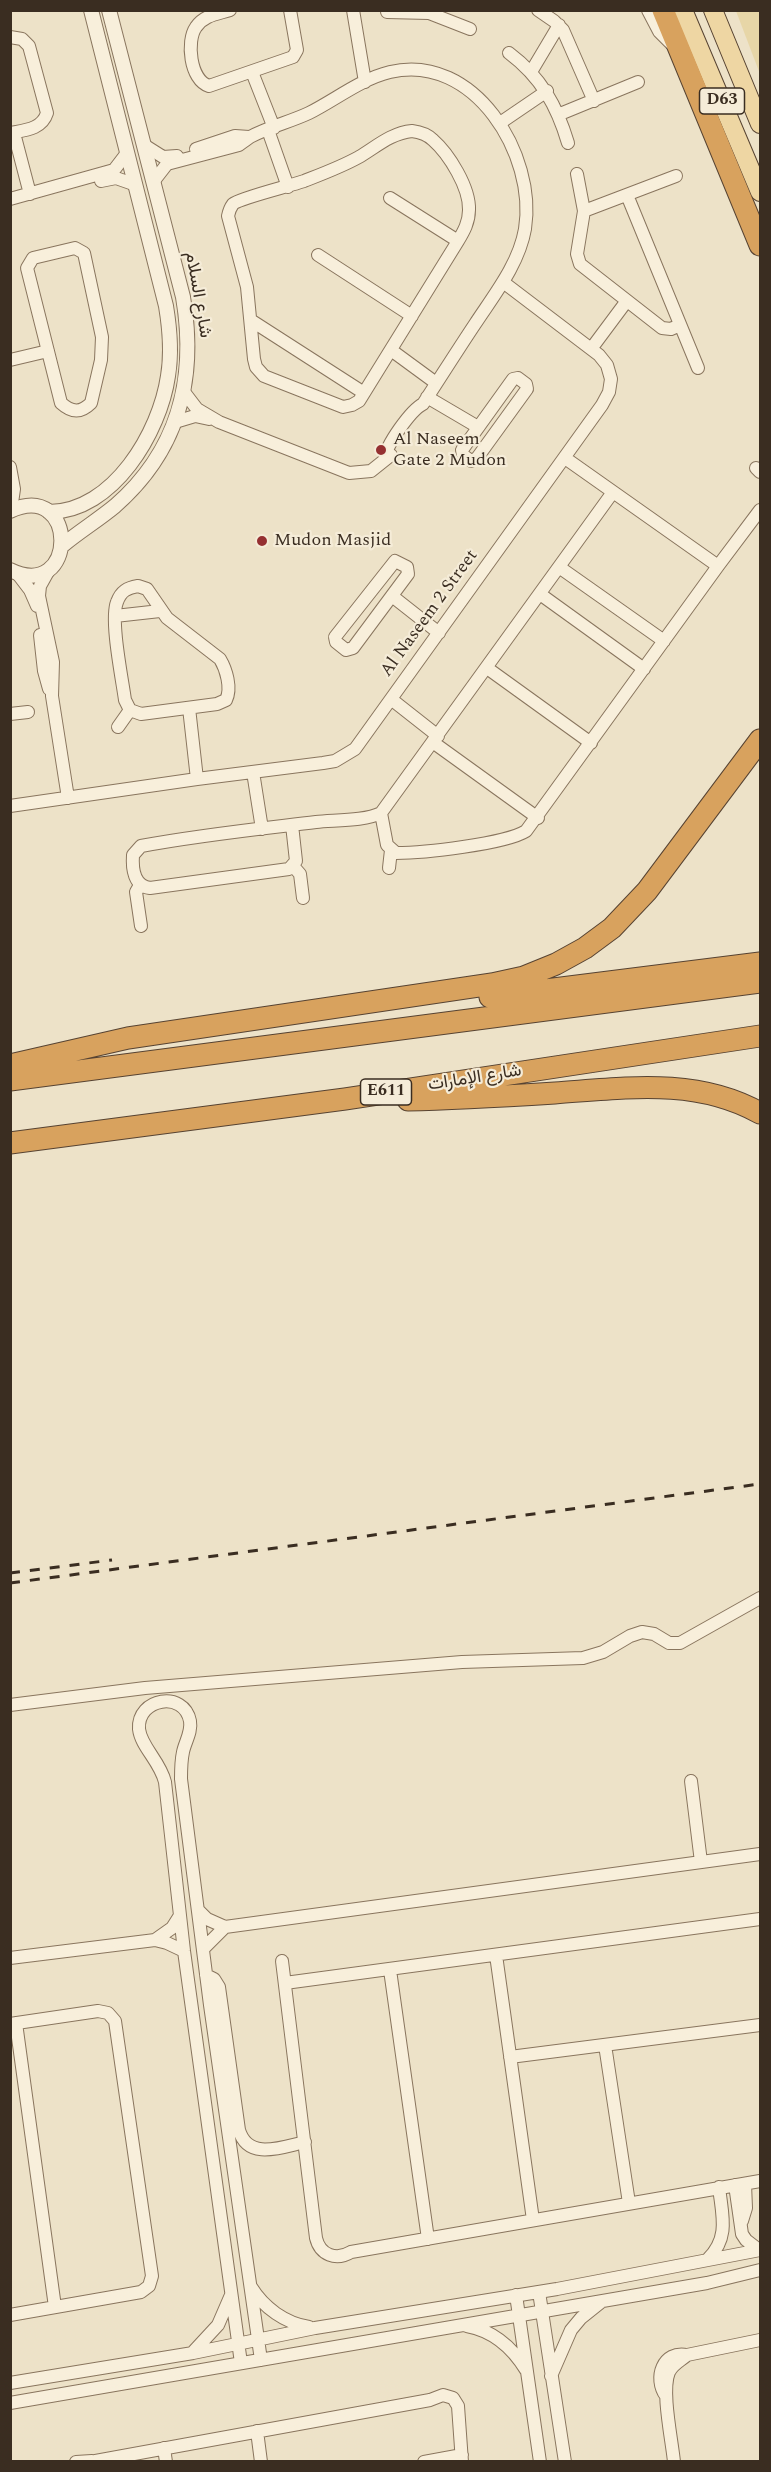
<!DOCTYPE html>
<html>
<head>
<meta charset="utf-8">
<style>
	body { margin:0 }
	#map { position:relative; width:771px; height:2472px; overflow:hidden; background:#ede2c8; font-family:Spectral,serif }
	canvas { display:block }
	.frame { position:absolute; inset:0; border:12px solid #3a2d21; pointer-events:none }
</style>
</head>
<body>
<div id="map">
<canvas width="771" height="2472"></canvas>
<div class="frame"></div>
</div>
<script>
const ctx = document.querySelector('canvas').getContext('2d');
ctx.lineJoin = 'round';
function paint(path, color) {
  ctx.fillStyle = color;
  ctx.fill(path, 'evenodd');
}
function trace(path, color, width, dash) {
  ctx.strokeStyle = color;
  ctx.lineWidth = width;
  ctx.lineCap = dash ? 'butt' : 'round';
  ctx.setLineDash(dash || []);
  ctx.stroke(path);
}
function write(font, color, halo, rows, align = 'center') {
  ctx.font = font + ' Spectral,Vazirmatn,serif';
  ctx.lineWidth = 4.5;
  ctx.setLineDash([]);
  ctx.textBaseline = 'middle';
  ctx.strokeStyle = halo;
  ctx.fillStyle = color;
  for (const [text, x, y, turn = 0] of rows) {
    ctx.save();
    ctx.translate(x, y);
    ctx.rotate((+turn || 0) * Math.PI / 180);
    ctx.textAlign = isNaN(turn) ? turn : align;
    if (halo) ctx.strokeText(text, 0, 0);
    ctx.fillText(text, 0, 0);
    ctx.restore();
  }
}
paint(new Path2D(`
	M736 11H760V74Z`), '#e7d6a7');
const minor = new Path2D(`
	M230 10C218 14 204 15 196 27 186 41 190 80 209 86L293 57 297 50 290 10
	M353 10 365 82
	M538 10 554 21 563 30 594 101
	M387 12 429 13 470 29
	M10 37 22 39 29 46 47 113C42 129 26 130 10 133
	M509 53C541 77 557 106 568 143
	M252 72 274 128
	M531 72 559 25
	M560 114 638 82
	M500 123 547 91
	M268 130 288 187
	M412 131C420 132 427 134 433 140 449 154 470 188 469 210 469 222 464 231 458 241L359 401 352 405 343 407 264 376 256 367 254 359 247 287 228 216C229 211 230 208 233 204 240 198 290 186 304 181 322 174 341 167 359 157 376 147 391 133 412 131Z
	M14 133 30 194
	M144 145 163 157 177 156
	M196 149 235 136 249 137
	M577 174 584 211 577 254 580 264 662 328 671 329 680 325
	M101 181 116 178 136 185
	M153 182 167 164 239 145C243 142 247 139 250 137 268 127 290 122 309 113 335 100 361 79 390 72 474 52 537 155 525 229 519 264 494 295 475 324 457 351 440 378 423 404 411 410 386 445 385 458
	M627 195 698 368
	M390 198 458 241
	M10 199 114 170 127 153
	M584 211 676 176
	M75 248 84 253 102 337 101 360 91 403C81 413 72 413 61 403L27 268 33 258Z
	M318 255 412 316
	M252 321 364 393
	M591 349 626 302
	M391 350 436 383
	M10 360 48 351
	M518 378 526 384 527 389 477 458 471 461 463 455 462 450 513 379Z
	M184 392 197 409 219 422 349 473 371 471 391 455
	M427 397 478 427
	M175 422 195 416 209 419
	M565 458 718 566
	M10 467 14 489 11 510
	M756 468 760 472
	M395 561 407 567 408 574 353 648 346 650 336 642 335 637Z
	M559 567 664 641
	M50 568 40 586 39 596 53 662 52 696 68 798
	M17 573 30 590 37 606
	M138 586 147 589 167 618 220 659C226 669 232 688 226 700L217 704 141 714 130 710 125 700C122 678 110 620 117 602 121 591 127 588 138 586Z
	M540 594 644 669
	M392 596 439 633
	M115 616 160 611
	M40 635 44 671 49 689
	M487 668 591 743
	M391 699 438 736
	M189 708 197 779
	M10 714 28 712
	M118 727 130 710
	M434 743 538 818
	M253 772 262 829
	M10 806 197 779 323 763 335 761 355 749 602 405 609 392 611 379 607 365 599 355 503 282
	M381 813 387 845 396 853C423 853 505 844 526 831L718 566 760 510
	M292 825 296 861 289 869 150 888C134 886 132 869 133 855L141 846C199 835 258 829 316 822 334 820 365 821 381 813L613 492
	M293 866 300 874 303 898
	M389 868 391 850
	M140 885 136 892 141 926
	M10 1705 145 1688 462 1662 583 1658 603 1652 630 1636 642 1632 654 1634 669 1643H680L760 1598
	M691 1781 701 1862
	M198 1910 207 1919 225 1927 760 1854
	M155 1940 172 1928 179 1917
	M203 1949 225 1927
	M496 1955 533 2220
	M10 1958 155 1940 167 1943 184 1951
	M282 1961 316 2238C320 2255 336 2261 351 2252L760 2181
	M390 1970 428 2239
	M206 1975 214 1979 219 1987 239 2130C248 2161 282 2147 305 2142
	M285 1983 760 1919
	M16 2023 55 2307
	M10 2024 98 2011 108 2013 115 2021 152 2276 149 2286 141 2292 10 2315
	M605 2045 629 2203
	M510 2057 760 2025
	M735 2185 742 2234 746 2240 759 2250
	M742 2221 746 2208 745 2184
	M708 2259C730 2237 722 2215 719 2187
	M251 2287C264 2308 285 2323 309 2327
	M539 2292 565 2462
	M516 2295 540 2462
	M467 2326C494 2331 512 2347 526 2370
	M193 2352 218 2325 231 2295
	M241 2363 184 1951 165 1782C160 1761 141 1747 139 1729 137 1698 184 1690 190 1721 192 1732 185 1742 183 1752 181 1761 181 1770 181 1779L210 2005 261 2360
	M551 2376 571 2330 581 2318 601 2302
	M10 2383 193 2353 315 2328 557 2289 760 2250
	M666 2396C653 2378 663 2350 687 2355L760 2340
	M10 2403 707 2283 760 2270
	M257 2431 261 2462
	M164 2448 166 2462
	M76 2462 92 2461
	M90 2462 430 2400 443 2395 453 2398 458 2406 462 2462
	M424 2462 462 2455
	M674 2462C672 2440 661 2391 669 2372 673 2364 680 2361 686 2356`);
const tertiary = new Path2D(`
	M649 10 660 31 672 43
	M10 511C79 479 78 603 10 570
	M49 512C113 512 160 432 168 376 172 352 170 330 166 306L91 10
	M63 545C80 531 98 520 115 506 179 450 197 379 183 297L109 10`);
const primary = new Path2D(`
	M683 10 760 192
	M713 10 760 124`);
const motorway = new Path2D(`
	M663 10 760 245
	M490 997 760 963
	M10 1065 128 1038 492 984 524 977 556 964 585 948 612 928 647 891 760 740
	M10 1080 760 982
	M408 1100C457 1099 506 1096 555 1093 625 1088 696 1077 760 1113
	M10 1143 345 1099 760 1036`);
trace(minor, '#89755e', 14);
trace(tertiary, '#89755e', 16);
trace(primary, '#574332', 20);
trace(motorway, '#574332', 23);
trace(minor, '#f8efdb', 12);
trace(tertiary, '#f8efdb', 14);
trace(primary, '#eed6a3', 18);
trace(motorway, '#d8a25e', 21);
trace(new Path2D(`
	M10 1573 112 1560
	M10 1583 760 1484`), '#3a2d21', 3, [10, 10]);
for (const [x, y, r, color] of [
	[381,450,6,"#953031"],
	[262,541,6,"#953031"]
]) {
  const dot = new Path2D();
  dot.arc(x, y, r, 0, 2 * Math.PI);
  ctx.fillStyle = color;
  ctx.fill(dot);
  trace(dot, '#f5ecd8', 2);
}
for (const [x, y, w] of [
	[722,101,45],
	[386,1092,51]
]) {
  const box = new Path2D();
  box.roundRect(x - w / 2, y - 13, w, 26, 4.5);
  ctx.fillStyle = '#f5ecd8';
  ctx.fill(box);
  trace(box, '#3a2d21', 1.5);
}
write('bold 16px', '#3a2d21', null, [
	["D63",722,101],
	["E611",386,1092]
]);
write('18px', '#3a2d21', '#f5ecd8', [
	["شارع السلام",197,295,80],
	["Al Naseem 2 Street",430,614,-54],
	["شارع الإمارات",475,1079,-9]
]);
write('18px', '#3a2d21', '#f5ecd8', [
	["Al Naseem",393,440],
	["Gate 2 Mudon",393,461],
	["Mudon Masjid",274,541]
], 'left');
</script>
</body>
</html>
